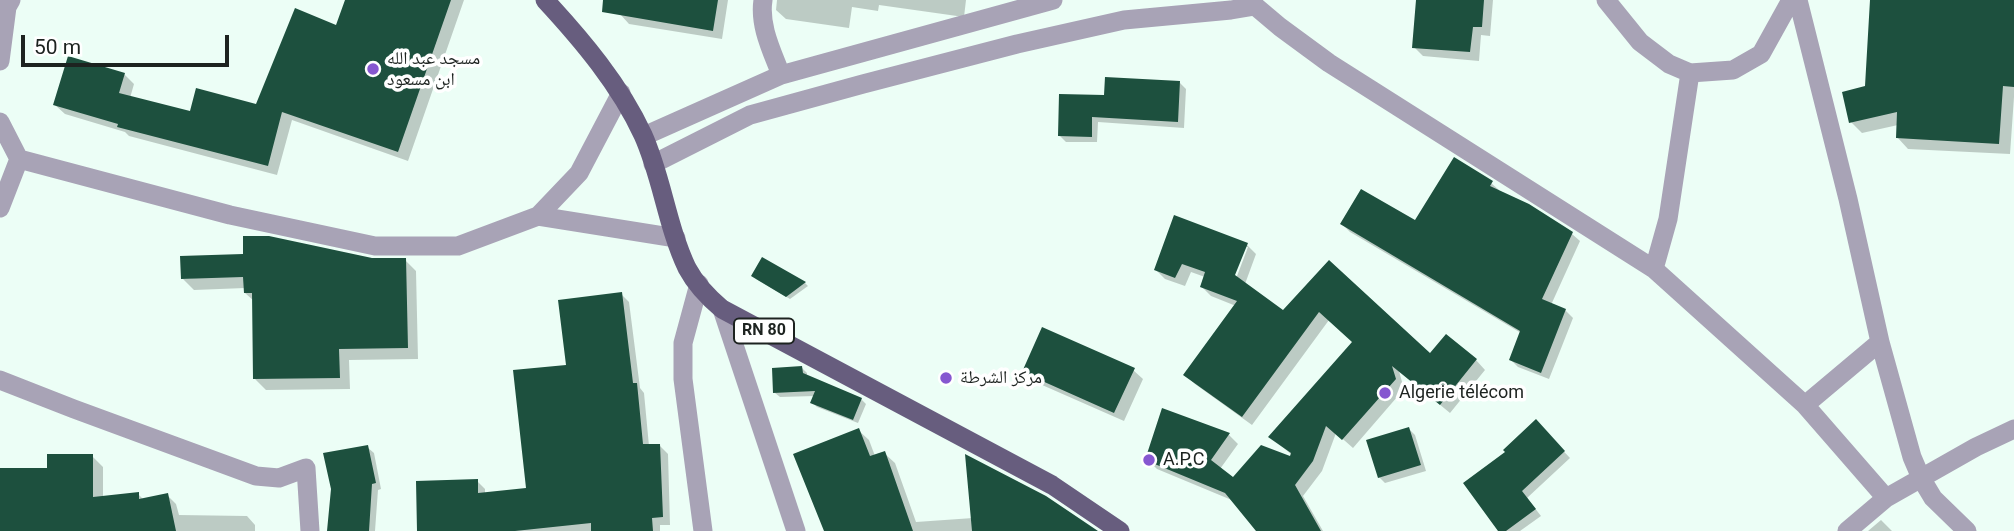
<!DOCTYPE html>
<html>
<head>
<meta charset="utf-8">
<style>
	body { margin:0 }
	#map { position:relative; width:2014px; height:531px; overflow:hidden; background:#ecfef6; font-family:Roboto,sans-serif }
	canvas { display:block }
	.scale { position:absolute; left:21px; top:35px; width:208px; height:32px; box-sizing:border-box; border:4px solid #1d2320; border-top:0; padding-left:9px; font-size:21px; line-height:24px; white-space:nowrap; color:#1d2320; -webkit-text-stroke:5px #fff; paint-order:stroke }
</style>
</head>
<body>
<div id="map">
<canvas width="2014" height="531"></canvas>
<div class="scale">50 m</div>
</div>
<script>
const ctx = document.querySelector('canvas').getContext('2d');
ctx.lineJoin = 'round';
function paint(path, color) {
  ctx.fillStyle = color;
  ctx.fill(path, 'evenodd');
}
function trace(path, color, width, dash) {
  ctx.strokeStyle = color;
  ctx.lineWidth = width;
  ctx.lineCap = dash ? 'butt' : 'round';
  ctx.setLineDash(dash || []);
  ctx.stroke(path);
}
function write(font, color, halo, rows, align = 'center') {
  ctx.font = font + ' Roboto,"Noto Naskh Arabic",sans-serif';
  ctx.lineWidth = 7;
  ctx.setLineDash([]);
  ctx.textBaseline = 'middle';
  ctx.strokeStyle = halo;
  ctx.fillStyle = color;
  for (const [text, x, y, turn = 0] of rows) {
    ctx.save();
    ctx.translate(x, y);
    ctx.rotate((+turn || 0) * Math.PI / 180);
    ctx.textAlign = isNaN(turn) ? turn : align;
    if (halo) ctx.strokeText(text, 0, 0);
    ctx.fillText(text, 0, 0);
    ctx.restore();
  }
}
paint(new Path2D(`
	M347 0H464L408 161 292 120 277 175 129 136 125 132 65 114 55 105 124 74 134 84 130 98 191 113 257 106 337 28Z
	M622 0H728L722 39 629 24 620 14Z
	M777 0H966L964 17 879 5 878 11 852 7 849 28 786 19 776 10Z
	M1418 0H1503H1493L1490 36 1481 35 1479 61 1423 56 1414 47Z
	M1872 0H2014V97L2010 154 1908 149 1897 137 1898 125 1862 133 1851 122 1867 87Z
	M1180 83 1186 89 1184 128 1098 122 1097 142H1066L1060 136 1105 97Z
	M1491 183 1499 190 1498 192 1528 206 1572 234 1580 241 1551 305 1565 310 1573 318 1549 379 1518 367 1511 360 1521 333 1350 232 1342 224 1415 223Z
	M1247 245 1256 254 1245 284 1284 312 1330 262 1430 355 1476 360 1485 370 1450 413 1399 371 1404 389 1353 448 1336 433 1322 471 1303 496 1323 531H1258L1234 501 1157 469 1147 459 1163 410 1229 435 1238 444 1220 469 1233 480 1290 458 1292 455 1271 437 1354 343 1329 320 1252 425 1195 384 1186 375 1236 306 1211 296 1202 287 1205 277 1191 272 1185 286 1165 279 1156 270ZM1244 247H1248L1234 284 1231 283Z
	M405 260 416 271 418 359 349 360 350 389 266 390 255 379 254 301 245 293V288L194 290 183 279Z
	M763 260 805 283 808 286 790 299 756 279Z
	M621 294 629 302 640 388 644 393 649 446H660L668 454 670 525H660V531H419L477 481 485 489V494L528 490 568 366Z
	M802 368 807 373V377L861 399 866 404 858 423 817 407 812 402 815 396 780 397 775 393Z
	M1133 370 1143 379 1124 421 1033 381 1024 372Z
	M1536 422 1570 458 1527 498 1541 516 1520 531H1500L1508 453Z
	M1409 429 1415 435 1426 471 1385 483 1379 477Z
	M858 430 869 440 875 456 884 453 895 463 916 522 973 518 1095 531H826Z
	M367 447 374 453 381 489 378 490 375 531H329Z
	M92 456 103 467V498L138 494 144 500 167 495 176 504 179 515 247 516 255 525V531H0V470H48Z
	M1881 520 1892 531H1868Z`), '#0003');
paint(new Path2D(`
	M345 0H451L398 152 282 112 268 166 117 127 118 124 53 105 68 56 125 73 119 93 190 111 196 88 256 104 295 8 336 25Z
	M603 0H718L713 31 602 12Z
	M1416 0H1484L1482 27H1473L1470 52 1412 48Z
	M1870 0H2014V87L2003 86 1999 144 1896 138 1897 112 1849 123 1842 92 1865 86Z
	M1105 77 1180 81 1178 122 1092 117V137L1058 136 1059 94 1104 95Z
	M1454 157 1493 181 1490 186 1529 204 1573 232 1542 299 1566 309 1541 373 1509 360 1520 331 1340 224 1361 189 1415 220Z
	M1174 215 1248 243 1235 275 1283 310 1329 260 1430 353 1446 334 1477 359 1440 405 1392 366 1396 379 1342 440 1326 426 1313 461 1295 485 1321 531H1256L1225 493 1145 460 1162 408 1230 433 1211 460 1233 477 1261 445 1290 456 1291 453 1268 437 1352 342 1319 312 1242 417 1183 375 1237 301 1200 287 1205 272 1182 264 1175 278 1154 270Z
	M243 236H269L372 258H406L408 348 339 349 340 378 253 379 252 293H244L243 277 181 279 180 256 243 254Z
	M762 257 806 282 786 297 751 276Z
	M622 292 633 383H637L643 444H660L663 517 652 518 653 531H591V523L515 531H417L416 481 478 479V493L526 488 513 370 566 365 558 300Z
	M1042 327 1135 368 1114 413 1022 372Z
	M802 366 803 373 862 398 853 420 810 403 815 391 773 393 772 368Z
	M1536 419 1565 451 1522 491 1536 509 1506 531H1498L1463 483 1505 452 1503 450Z
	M1409 427 1421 465 1378 478 1366 440Z
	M859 428 870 456 885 451 913 531H824L793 454Z
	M368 445 376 483 372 484 369 531H327L331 489 323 453Z
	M47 454H93V497L139 492V499L168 493 176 531H0V468H47Z
	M965 454 1046 496 1098 531H972Z`), '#1d503e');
trace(new Path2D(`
	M763 0C759 26 772 51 781 75L1053 0
	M1248 0 1280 27 1329 63 1654 269
	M1606 0 1640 42 1669 64 1690 73 1733 70 1761 54 1791 0
	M1798 0 1848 199 1880 342 1912 457 1921 478 1933 498 1967 531
	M0 61 7 7 11 0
	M1690 73 1668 219 1654 269 1805 405 1886 498
	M621 93 579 173 538 216 676 238
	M0 122 19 159 0 208
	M644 136 781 75
	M19 159 230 215 375 246H458L538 216
	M653 164 750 115 863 84 1017 44 1124 20 1231 10 1255 6
	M699 284 683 343V379L703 531
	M722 309 796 531
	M0 380 74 409 256 476 279 478 306 468 310 531
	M1805 405 1880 342
	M1847 531 1886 498 1976 447 2014 429`), '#a8a3b6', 19);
trace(new Path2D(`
	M545 0C582 40 620 85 643 135 662 177 667 226 687 268 695 283 709 298 722 309L1052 485 1120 531`), '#675d7e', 19);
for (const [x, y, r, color] of [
	[373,69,7,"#8657d0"],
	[946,378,7,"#8657d0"],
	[1385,393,7,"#8657d0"],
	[1149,460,7,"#8657d0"]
]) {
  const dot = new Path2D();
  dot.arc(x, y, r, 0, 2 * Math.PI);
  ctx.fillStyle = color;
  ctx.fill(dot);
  trace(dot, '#fff', 2.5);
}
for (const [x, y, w] of [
	[764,331,60]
]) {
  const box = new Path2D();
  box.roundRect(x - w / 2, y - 12.5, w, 25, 5);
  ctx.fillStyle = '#fff';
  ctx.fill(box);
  trace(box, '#1d2320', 2);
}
write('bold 16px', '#1d2320', null, [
	["RN 80",764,331]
]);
write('18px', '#1d2320', '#fff', [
	["مسجد عبد الله",387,59],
	["ابن مسعود",387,80],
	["مركز الشرطة",960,378],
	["Algerie télécom",1399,393],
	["A.P.C",1163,460]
], 'left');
</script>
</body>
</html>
